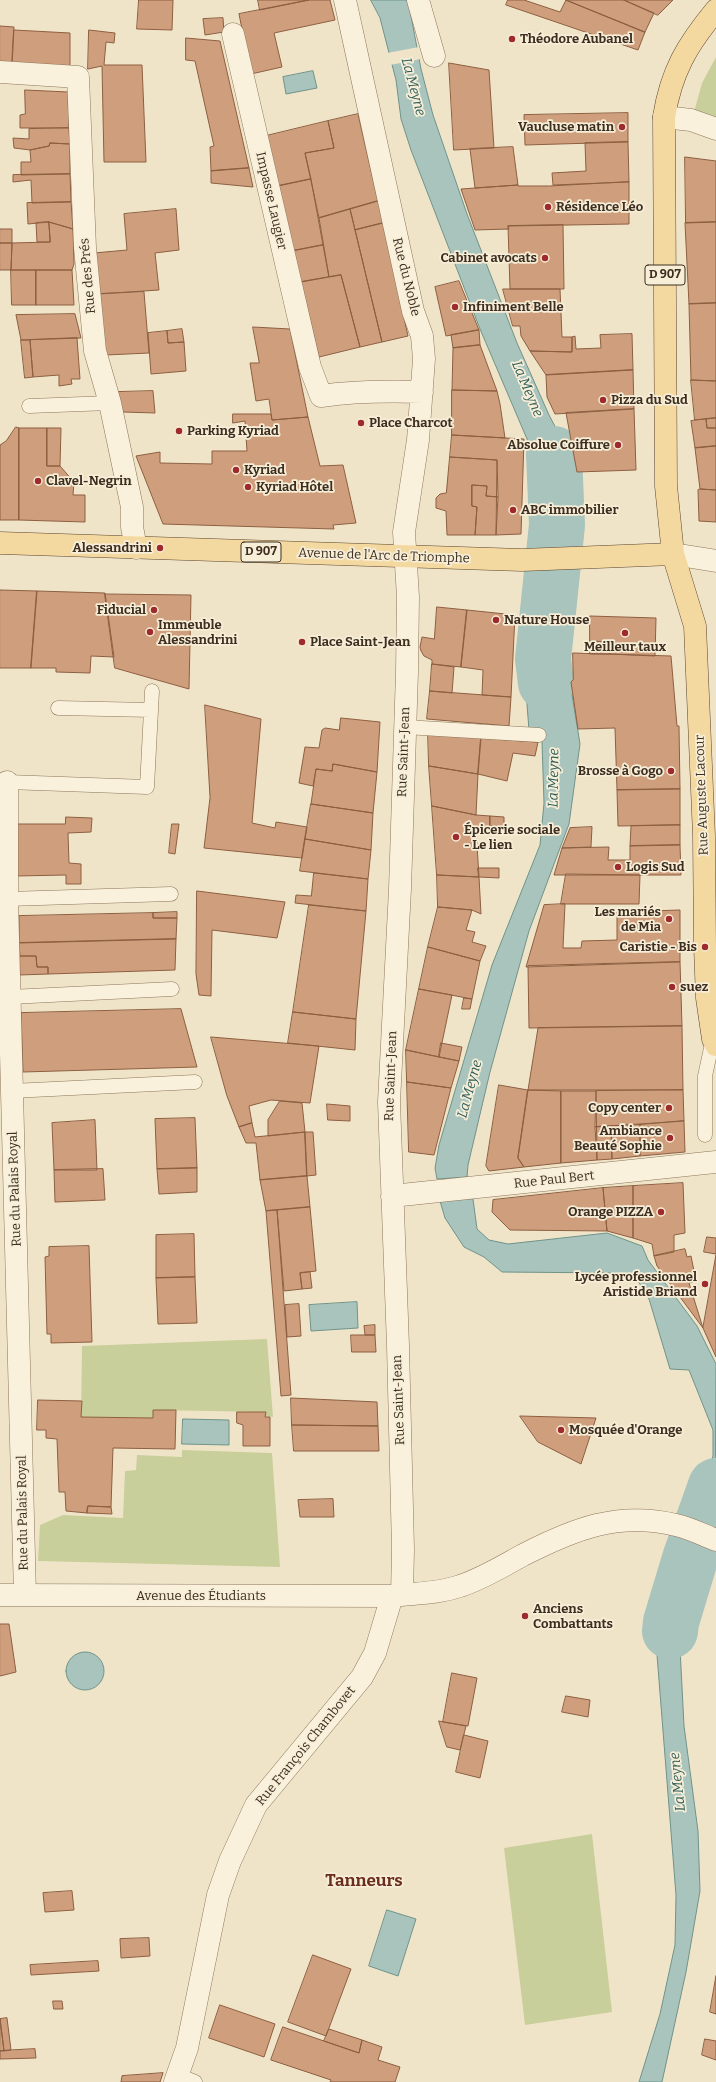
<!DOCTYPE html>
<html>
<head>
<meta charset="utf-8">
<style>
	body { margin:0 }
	canvas { display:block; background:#f0e4c8 }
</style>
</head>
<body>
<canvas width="716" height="2082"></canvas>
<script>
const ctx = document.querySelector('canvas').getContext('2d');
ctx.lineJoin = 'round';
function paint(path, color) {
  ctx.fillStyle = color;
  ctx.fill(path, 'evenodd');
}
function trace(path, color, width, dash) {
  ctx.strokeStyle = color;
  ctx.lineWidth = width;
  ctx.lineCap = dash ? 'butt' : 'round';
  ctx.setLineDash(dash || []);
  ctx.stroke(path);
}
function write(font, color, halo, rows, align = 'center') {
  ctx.font = font + ' Bitter,serif';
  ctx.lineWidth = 3.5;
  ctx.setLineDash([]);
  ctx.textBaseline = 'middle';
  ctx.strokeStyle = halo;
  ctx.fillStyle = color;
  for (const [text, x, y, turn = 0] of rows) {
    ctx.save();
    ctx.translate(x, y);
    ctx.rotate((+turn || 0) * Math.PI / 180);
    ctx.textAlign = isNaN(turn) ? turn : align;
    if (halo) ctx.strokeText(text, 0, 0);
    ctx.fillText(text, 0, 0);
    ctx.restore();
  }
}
paint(new Path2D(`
	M716 57V120L694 112 702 83Z
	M267 1339 273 1417 266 1416V1412L154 1410 153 1418 81 1417 82 1346Z
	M182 1450 272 1453 280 1567 38 1561 40 1525 63 1515 123 1518 125 1471 136 1470 137 1455 182 1457Z
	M592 1834 612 2012 525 2025 504 1848Z`), '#c9cf9b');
const water = new Path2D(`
	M371 0H408L421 69 433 115 467 214 517 343 549 415 568 451 574 469 578 529 535 534 536 460 480 329 411 150 401 119 396 80 380 18Z
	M313 71 317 88 286 94 283 77Z
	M528 606 572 608 569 676 580 744 569 824 529 931 490 1072 468 1165 467 1177 437 1179 435 1168 439 1145 492 965 540 845 544 803 542 742 529 730 525 679Z
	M473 1199 477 1229 489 1240 508 1244 607 1233 642 1246 648 1260 697 1326 716 1364 715 1525 692 1516 713 1456V1430L689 1370 670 1369 649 1299 638 1281 616 1273 502 1272 484 1257 464 1247 445 1218 440 1201Z
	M357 1302 358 1328 311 1331 309 1305Z
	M183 1419 229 1420V1445L182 1444Z
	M675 1553 699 1560 680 1648 684 1726 698 1831 700 1891 686 1972 662 2082H639L660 2014 675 1945 676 1895 657 1655 662 1606Z
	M66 1671a19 19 0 1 1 38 0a19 19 0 1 1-38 0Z
	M387 1910 416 1919 398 1976 369 1966Z`);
paint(water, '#a9c4bc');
trace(water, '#6f938a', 1);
paint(new Path2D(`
	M419 47 421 59 390 65 387 53Z`), '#f0e4c8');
trace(new Path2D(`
	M546 683 543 659 557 525 554 454
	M670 1631 671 1622 690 1559 716 1486`), '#a9c4bc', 56);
const building = new Path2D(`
	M139 0H173L172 30 137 29Z
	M258 0H309L260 10Z
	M309 0H330L335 20 274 33 282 67 251 74 239 14Z
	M508 0H524L560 12 566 0 645 32 638 50 506 5Z
	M566 0H624L654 13 645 32Z
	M624 0H673L658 15Z
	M223 18 224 32 205 35 203 19Z
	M0 26 14 27 12 66 0 65Z
	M14 30 70 33V71L12 66Z
	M89 30 115 33 114 43 106 42 104 65H142L146 162H104L102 66 88 69Z
	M186 38 220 41 249 168 211 171 210 147 214 146 195 61 186 60Z
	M449 63 489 70 494 148 454 150Z
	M25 90 68 92 69 128H20V115L25 114Z
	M628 113V142L525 145 524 115Z
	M358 114 378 201 319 218 305 153 334 148 328 121Z
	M328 121 334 148 305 153 311 179 278 186 266 136Z
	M69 128 70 144 50 143 49 146 30 150 14 148 13 138 29 139V129Z
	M628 142 629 182 553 185 552 173 586 171 585 143Z
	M50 143 70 144V174L21 175V162H31L30 150 49 146Z
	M513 147 518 185 475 188 470 149Z
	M685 157 716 161V222L686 223Z
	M249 168 253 187 211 183V171Z
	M70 174 71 202 32 203 31 180 13 182V175Z
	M311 179 323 245 292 251 278 186Z
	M629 182V224L508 226 509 229 475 230 461 189 518 185V186H549Z
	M378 201 383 223 355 230 350 209Z
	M71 202 73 229 49 222 28 224 27 203Z
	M176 209 179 250 155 253 159 290 99 294 94 253 127 250 124 214Z
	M350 209 382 342 360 347 341 275 329 277 319 218Z
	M49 222 73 229 74 264 72 270H11L12 243 50 242Z
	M49 222 50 242H37L36 223Z
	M716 222V303L689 304 685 223Z
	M383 223 408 336 382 342 355 230Z
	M563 225 564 289H510L508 226Z
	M0 229H12V243H0Z
	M0 243H12L11 270H0Z
	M323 245 329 277 301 282 292 251Z
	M11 270H36V305H12Z
	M36 270H72L74 305H36Z
	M341 275 360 347 319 357 301 282Z
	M459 281 479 330 446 336 435 287Z
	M503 289H560L562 337H572V352L530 351 521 336 520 326H513Z
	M144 292 149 353 106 355 99 294Z
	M716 303V381L691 380 689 304Z
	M75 314 81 338 21 340 16 315Z
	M253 327 290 329 308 417 272 420 269 399 256 401 250 363H259Z
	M182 329 184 342 168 343 167 331Z
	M479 330 480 345 453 348 451 335Z
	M167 331 168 343 184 342 186 371 151 374 148 333Z
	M632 334 633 370 546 375 530 351 572 352V337L575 336 576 349 601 348 600 335Z
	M77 338 80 379H71L72 384 59 386V375L33 377 30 340Z
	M21 340H30L33 377 25 378Z
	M480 345 497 391 452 390 453 348Z
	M633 370 634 409 555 414 547 397 546 375Z
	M691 380 716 381V418L695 420Z
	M452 390 497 391 500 404 505 438 452 435Z
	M153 391 155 413 123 412 117 392Z
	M634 409 636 470 577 472 566 413Z
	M233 414H271L272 420 308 417 320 466 343 465 356 523 333 525 334 529 163 524 136 456 160 452V463L212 464V451H247L245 421 233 423Z
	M716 418V428H707L706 419Z
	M706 419 707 428H716V446L695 448 691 421Z
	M16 427 19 428V520H0V445L6 441Z
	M19 428H47V466H60L74 482 73 495H85V522L19 520Z
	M47 428H61L60 466H47Z
	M452 435 524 439 521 534 496 535 497 460 450 457Z
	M716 446V490L700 489 695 448Z
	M450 457 497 460 498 497 486 496 487 486 472 485V506L477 507 475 535H447L446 511 436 508V498L440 494 446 493Z
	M472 485 487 486 486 496 498 497 496 535H475L477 507 472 506Z
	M700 489 716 490V522L699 521 698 490Z
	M0 590 37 591 31 668H0Z
	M37 591 105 593 114 657 91 656 90 673 56 672V668H31Z
	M105 594 191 595 189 689 115 668Z
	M437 607 467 610 461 667 432 664V660L424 656 421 651 420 647 422 637 434 639Z
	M467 610 515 615 511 697 482 695 483 670 461 667Z
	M590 616 656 618 655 656 610 654V642L590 641Z
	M590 641 610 642V654H590Z
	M573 653 671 656 677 726H679L680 789 617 790 615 728 578 729 571 682 573 680Z
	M432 664 454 667 452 693 430 691Z
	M430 691 511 697 509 726 427 719Z
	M205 705 261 719 252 823 275 828 276 822 307 827 302 858 204 848 210 798Z
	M341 718 380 722 377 772 333 764 332 771 316 769 313 786 299 783 305 747 319 748 322 730 325 728 339 730Z
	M428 733 481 738 478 774 429 766Z
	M481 738 536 742H538L535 756 513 753 507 781 478 774Z
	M333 764 377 772 373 813 311 804 316 769 332 771Z
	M429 766 478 774 476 815 432 806Z
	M680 789V825L618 826 617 790Z
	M311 804 373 813 371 850 305 839Z
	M432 806 476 815 490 816V826L476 828 479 877 437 875Z
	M490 816 504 817V826H490Z
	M66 817 92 818 91 832 68 833 69 863 81 864V884H66V875L17 876 15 824H65Z
	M172 824H179L175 854 169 853Z
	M680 825V845L630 846 631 826Z
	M592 827 591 847 562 848 570 828Z
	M305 839 371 850 368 879 300 871Z
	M680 845 681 875H554L562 848 609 847 608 860H630V846Z
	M478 868H499V878L479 877Z
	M314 873 368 879 366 911 295 903 296 895 311 896Z
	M566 874 640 875 639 904H561Z
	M437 875 479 877 481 914 472 910 438 907Z
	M197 891 285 902 277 938 212 930 211 996 199 995 196 974Z
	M565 904 563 948H581L582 941 617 940V912L680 910V962L526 967 544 905Z
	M309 905 366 911 356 1019 293 1012Z
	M438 907 472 910 466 930 475 932 472 942 486 946 480 961 428 947Z
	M177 912V918H153V913Z
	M153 913V918H177L176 939 19 943V916Z
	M176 939 175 970 48 974V967H37L36 956H20L19 943Z
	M428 947 480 961 472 999 419 989Z
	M20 956H36L37 967H48V974L20 975Z
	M680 962 682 1026 529 1028 528 966Z
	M419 989 452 995 439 1057 406 1050Z
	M464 998 472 999 470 1009H462Z
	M181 1009 197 1067 23 1072 21 1013Z
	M293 1012 356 1019 355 1050 288 1043Z
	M682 1026 683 1090H528L538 1028Z
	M211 1037 319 1046 310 1103 271 1100 249 1106 252 1123 239 1127 227 1096Z
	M441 1043 462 1047 459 1061 439 1057Z
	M406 1050 459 1061 451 1088 407 1082Z
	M407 1082 451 1088 434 1155 409 1152Z
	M499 1085 528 1090 518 1158 524 1167 489 1171 486 1166Z
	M528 1090 561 1091V1163L524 1167 518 1158Z
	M683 1090 684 1121 595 1127 596 1091Z
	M561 1091H596L597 1160 561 1163Z
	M280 1101 302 1103 305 1132 268 1136V1120Z
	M327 1104 350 1106V1121L328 1120Z
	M195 1118 197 1168 157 1169 155 1119Z
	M95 1120 97 1170H54L52 1123Z
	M684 1121 685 1152 640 1156V1125Z
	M252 1123 255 1137 305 1132 307 1176 260 1180 256 1143H246L239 1127Z
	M640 1125V1156L612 1159 611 1126Z
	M611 1126 612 1159 597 1160 595 1127Z
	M305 1132H313L316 1175 307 1176Z
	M197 1168V1192L159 1194 157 1169Z
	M103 1169 105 1200 55 1202 54 1170Z
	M307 1176 310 1207 266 1211 260 1180Z
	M683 1183 685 1233 674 1235V1252L654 1256 652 1244 633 1238V1186Z
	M633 1186V1238L607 1231 603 1188Z
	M603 1188 607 1231 510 1230 492 1212 493 1200Z
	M310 1207 316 1271 300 1273 302 1289 284 1291 277 1210Z
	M277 1210 291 1395 281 1396 266 1211Z
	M194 1234 195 1277 156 1278V1235Z
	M707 1237 716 1238V1254L704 1252Z
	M89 1246 92 1342 51 1343V1334H47L45 1257 49 1256V1247Z
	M685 1249 687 1257 691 1256 696 1281 689 1283 703 1328 657 1266 654 1256Z
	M716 1255V1357L703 1328Z
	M310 1272 312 1288 302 1289 300 1273Z
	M195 1277 197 1323 158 1324 156 1278Z
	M299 1304 301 1336 287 1337 285 1305Z
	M375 1325V1335H365L364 1326Z
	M351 1335H375L376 1352H352Z
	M291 1398 377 1402 378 1426 292 1425Z
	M38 1400 82 1401 81 1417 153 1418V1410H176L175 1449 113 1448 111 1507 88 1506 87 1513 66 1511 65 1492H59L57 1439 46 1438V1430H37Z
	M237 1412H266L265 1417H270V1446H243V1425L237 1423Z
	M520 1416 596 1418 581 1464 538 1442Z
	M292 1425 378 1426 379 1451H294Z
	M333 1499 334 1517H300L298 1500Z
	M88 1506 111 1507 112 1514 87 1513Z
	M0 1624H9L16 1672 0 1676Z
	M452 1673 477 1678 468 1726 443 1722Z
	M566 1696 590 1700 588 1717 562 1712Z
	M439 1721 466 1726 460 1750 447 1747Z
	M464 1735 488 1741 480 1778 456 1772Z
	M72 1891 74 1910 45 1912 43 1893Z
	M149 1938 150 1956 121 1958 120 1939Z
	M313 1955 351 1969 326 2036 288 2022Z
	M98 1961 99 1971 31 1975 30 1965Z
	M716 1976V2014L710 2012Z
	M53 2001H62L63 2009H54Z
	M220 2005 275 2024 264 2057 209 2038Z
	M7 2018 11 2050 4 2051 0 2019Z
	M0 2019 4 2051H0Z
	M283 2027 359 2053 362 2040 382 2047 378 2060 400 2067 395 2082H330L331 2080 271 2060Z
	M329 2029 362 2040 359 2053 324 2041Z
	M705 2039 716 2041V2060L702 2055Z
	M35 2049 36 2058 0 2059V2051Z
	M163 2073 160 2082H121L122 2076Z`);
paint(building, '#cf9f7d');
trace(building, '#8d5f41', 1);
const service = new Path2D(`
	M29 406 110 403
	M58 708 151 710
	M405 727 539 735
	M7 782 147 787 152 691
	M7 899 171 894
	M10 997 172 989
	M12 1091 195 1082
	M705 1135V1076L713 1039
	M178 2075 195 2082`);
const pedestrian = new Path2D(`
	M418 0 434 56`);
const minor = new Path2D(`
	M345 0 413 311 422 336 424 359 418 440 404 532 408 597 407 672 400 889 389 1102 398 1346 403 1549 402 1595
	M233 34 310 367 321 396C355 391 388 391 422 392
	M0 72 78 77 85 248 95 351 110 403 132 507V527L136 548
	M664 117 691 120 716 129
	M673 554 716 561
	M7 782V899L25 1595
	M392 1196 716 1162
	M0 1595 392 1596C415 1593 437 1594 460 1586 482 1579 503 1566 523 1555 574 1529 618 1511 676 1525 690 1528 703 1535 716 1540
	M175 2082 187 2048 218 1895 230 1861 256 1805 362 1677 375 1653 392 1596`);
const primary = new Path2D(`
	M716 10C687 45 671 72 664 117L666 486 673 554 695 626 704 836 705 947 707 998 713 1039 716 1045
	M0 543 522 560 673 554`);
trace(service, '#8d765c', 15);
trace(pedestrian, '#8d765c', 23);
trace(minor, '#8d765c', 23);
trace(primary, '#5b4430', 23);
trace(service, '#faf1dc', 14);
trace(pedestrian, '#faf1dc', 22);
trace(minor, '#faf1dc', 22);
trace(primary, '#f3d9a0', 22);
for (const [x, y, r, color] of [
	[512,39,4,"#9e2a2b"],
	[622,127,4,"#9e2a2b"],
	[548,207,4,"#9e2a2b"],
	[545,258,4,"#9e2a2b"],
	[455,307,4,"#9e2a2b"],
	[603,400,4,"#9e2a2b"],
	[361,423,4,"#9e2a2b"],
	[179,431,4,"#9e2a2b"],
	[618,445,4,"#9e2a2b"],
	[236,470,4,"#9e2a2b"],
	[38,481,4,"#9e2a2b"],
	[248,487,4,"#9e2a2b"],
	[513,510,4,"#9e2a2b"],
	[160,548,4,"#9e2a2b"],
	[154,610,4,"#9e2a2b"],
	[496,620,4,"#9e2a2b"],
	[150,632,4,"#9e2a2b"],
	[625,633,4,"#9e2a2b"],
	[302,642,4,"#9e2a2b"],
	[671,771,4,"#9e2a2b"],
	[456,837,4,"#9e2a2b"],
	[618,867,4,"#9e2a2b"],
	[669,919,4,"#9e2a2b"],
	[705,947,4,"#9e2a2b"],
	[672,987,4,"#9e2a2b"],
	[669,1108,4,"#9e2a2b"],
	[670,1138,4,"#9e2a2b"],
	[661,1212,4,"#9e2a2b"],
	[705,1284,4,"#9e2a2b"],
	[561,1430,4,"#9e2a2b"],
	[525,1616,4,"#9e2a2b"]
]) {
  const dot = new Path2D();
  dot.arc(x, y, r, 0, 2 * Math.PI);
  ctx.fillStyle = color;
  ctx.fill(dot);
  trace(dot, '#f7eed8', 1.5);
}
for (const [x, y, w] of [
	[665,275,40],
	[261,552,40]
]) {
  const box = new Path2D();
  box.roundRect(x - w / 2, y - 10, w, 20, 3);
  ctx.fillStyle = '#f7eed8';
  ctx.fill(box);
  trace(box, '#3d2e20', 1);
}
write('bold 12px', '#3d2e20', null, [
	["D 907",665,275],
	["D 907",261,552]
]);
write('bold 13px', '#3d2e20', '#f7eed8', [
	["Théodore Aubanel",520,39],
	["Vaucluse matin",614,127,"right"],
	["Résidence Léo",556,207],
	["Cabinet avocats",537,258,"right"],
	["Infiniment Belle",463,307],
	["Pizza du Sud",611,400],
	["Place Charcot",369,423],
	["Parking Kyriad",187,431],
	["Absolue Coiffure",610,445,"right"],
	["Kyriad",244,470],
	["Clavel-Negrin",46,481],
	["Kyriad Hôtel",256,487],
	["ABC immobilier",521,510],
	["Alessandrini",152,548,"right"],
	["Fiducial",146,610,"right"],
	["Nature House",504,620],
	["Immeuble",158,625],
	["Alessandrini",158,640],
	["Place Saint-Jean",310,642],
	["Meilleur taux",625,647,"center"],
	["Brosse à Gogo",663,771,"right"],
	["Épicerie sociale",464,830],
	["- Le lien",464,845],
	["Logis Sud",626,867],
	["Les mariés",661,912,"right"],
	["de Mia",661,927,"right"],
	["Caristie - Bis",697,947,"right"],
	["suez",680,987],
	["Copy center",661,1108,"right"],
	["Ambiance",662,1131,"right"],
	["Beauté Sophie",662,1146,"right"],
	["Orange PIZZA",653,1212,"right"],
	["Lycée professionnel",697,1277,"right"],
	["Aristide Briand",697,1292,"right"],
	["Mosquée d'Orange",569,1430],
	["Anciens",533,1609],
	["Combattants",533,1624]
], 'left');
write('13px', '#3d2e20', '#f7eed8', [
	["Impasse Laugier",271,201,77],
	["Rue des Prés",88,276,-95],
	["Rue du Noble",406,277,76],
	["Avenue de l'Arc de Triomphe",384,556,2],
	["Rue Saint-Jean",404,752,-88],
	["Rue Auguste Lacour",702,795,-92],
	["Rue Saint-Jean",391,1076,-88],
	["Rue Paul Bert",554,1180,-6],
	["Rue du Palais Royal",15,1189,-92],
	["Rue Saint-Jean",399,1400,-92],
	["Rue du Palais Royal",23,1513,-91],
	["Avenue des Étudiants",201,1596],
	["Rue François Chambovet",306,1746,-51]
]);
write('italic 14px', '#2f5d5a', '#f7eed8', [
	["La Meyne",413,87,75],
	["La Meyne",527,389,67],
	["La Meyne",554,778,-89],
	["La Meyne",470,1089,-75],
	["La Meyne",678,1782,-96]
]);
write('bold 17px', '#6b2e1e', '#f7eed8', [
	["Tanneurs",364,1881]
]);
</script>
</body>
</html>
